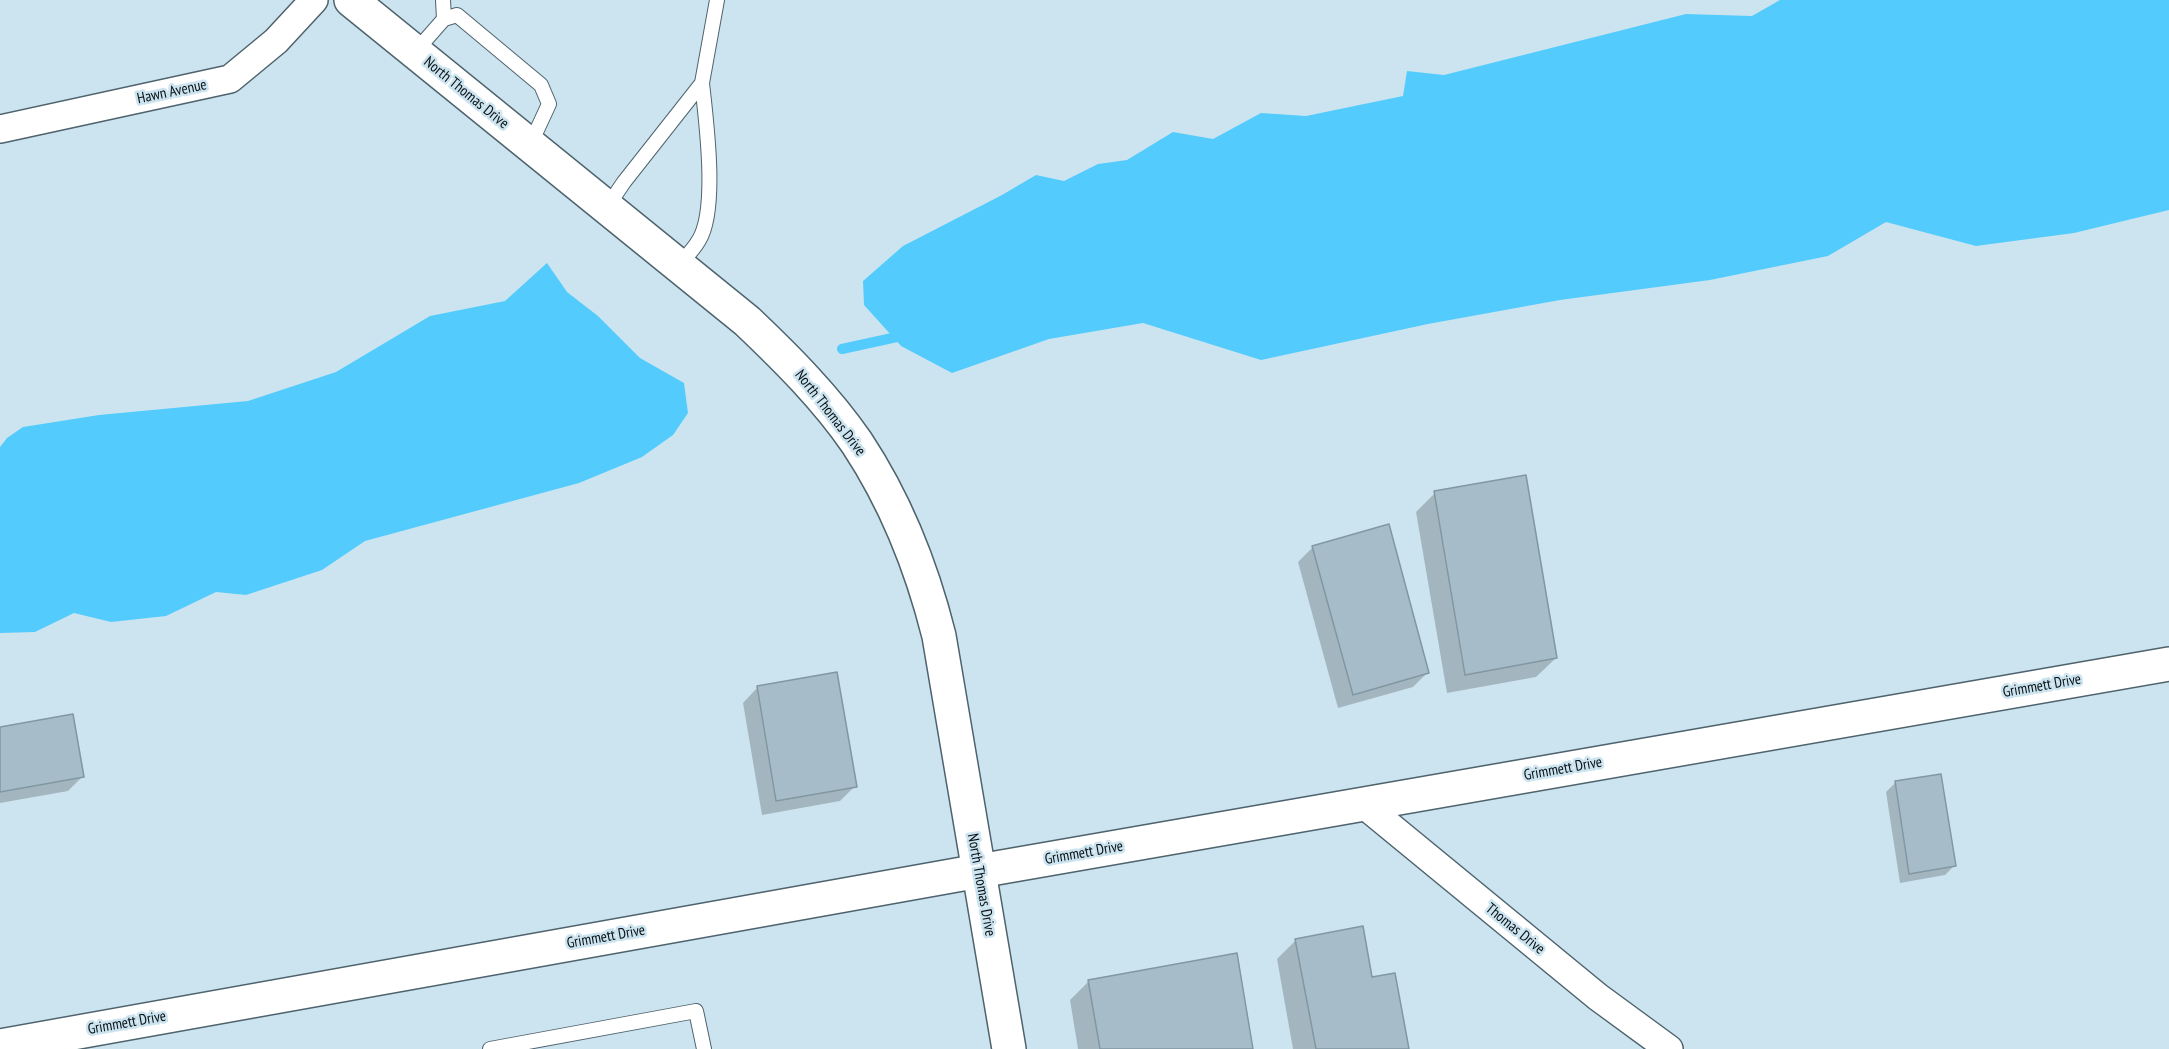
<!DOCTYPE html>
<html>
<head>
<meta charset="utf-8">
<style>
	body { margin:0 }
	canvas { display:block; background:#cce4ef }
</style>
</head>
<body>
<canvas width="2169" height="1049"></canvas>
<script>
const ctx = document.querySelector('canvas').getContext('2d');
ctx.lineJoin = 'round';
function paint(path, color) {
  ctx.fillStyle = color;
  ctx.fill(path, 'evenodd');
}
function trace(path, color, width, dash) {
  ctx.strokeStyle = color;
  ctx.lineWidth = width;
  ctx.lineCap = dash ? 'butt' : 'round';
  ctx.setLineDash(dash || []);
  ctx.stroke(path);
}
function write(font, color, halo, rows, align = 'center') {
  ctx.font = font + ' "PT Sans Narrow",sans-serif';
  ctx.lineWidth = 5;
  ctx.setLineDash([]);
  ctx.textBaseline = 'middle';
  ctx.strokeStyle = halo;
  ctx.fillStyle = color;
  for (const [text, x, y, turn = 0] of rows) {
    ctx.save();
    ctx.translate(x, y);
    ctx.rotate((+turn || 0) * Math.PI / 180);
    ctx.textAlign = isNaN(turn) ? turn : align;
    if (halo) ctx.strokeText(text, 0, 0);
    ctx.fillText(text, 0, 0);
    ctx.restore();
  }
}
paint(new Path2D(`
	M1780 0H2169V210L2074 233 1976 246 1886 222 1828 256 1710 280 1560 300 1428 324 1261 360 1143 323 1049 339 952 373 901 346 864 305 863 281 903 246 1002 195 1036 175 1064 181 1098 164 1127 160 1173 132 1213 139 1261 113 1306 116 1403 96 1407 71 1444 75 1686 14 1752 16Z
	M547 263 567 292 598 316 640 358 684 383 688 413 673 435 642 457 579 483 365 541 322 570 246 595 216 592 166 616 111 622 74 613 35 632 0 633V447L7 438 23 427 99 415 248 401 336 372 430 316 505 301Z`), '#53ccfd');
paint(new Path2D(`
	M1435 493 1556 658 1536 677 1447 693 1416 512Z
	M1313 547 1428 672 1413 687 1338 708 1298 562Z
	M757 688 855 786 840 801 762 815 743 703Z
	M0 729 83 776 68 791 0 803Z
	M1896 782 1955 865 1945 875 1900 883 1886 792Z
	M1296 940 1407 1049H1293L1277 959Z
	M1089 981 1252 1049H1078L1070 1000Z`), '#0003');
trace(new Path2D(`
	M842 349 906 335`), '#53ccfd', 10);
const building = new Path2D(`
	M1526 475 1557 658 1465 675 1434 491Z
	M1389 524 1429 673 1353 695 1312 546Z
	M837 672 857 787 776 801 757 686Z
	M73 714 84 777 0 792V727Z
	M1941 774 1956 866 1909 874 1895 781Z
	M1363 926 1372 977 1395 973 1409 1049H1316L1295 939Z
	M1237 953 1253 1049H1100L1088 980Z`);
paint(building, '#a6bdc9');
trace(building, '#8197a2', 1.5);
const service = new Path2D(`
	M443 0 444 19
	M415 52 444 19 457 15 541 85 549 104 530 145
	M607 207 624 182 702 83 717 0
	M679 265C686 257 694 249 699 240 718 209 706 120 702 83
	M490 1049 696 1011 704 1049`);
const minor = new Path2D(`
	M0 129 230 79 276 41 314 0
	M1363 804 1598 997 1669 1049`);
const tertiary = new Path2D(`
	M351 0 747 321C787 359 826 398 857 443 896 502 922 568 939 636L1009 1049`);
const secondary = new Path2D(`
	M0 1046 979 871 2169 664`);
trace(service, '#4e636d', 16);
trace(minor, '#4e636d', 30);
trace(tertiary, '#4e636d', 36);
trace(secondary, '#4e636d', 36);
trace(service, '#fff', 14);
trace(minor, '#fff', 27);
trace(tertiary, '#fff', 33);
trace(secondary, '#fff', 33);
write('15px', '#070f13', '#cce4ef', [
	["Hawn Avenue",172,92,-12],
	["North Thomas Drive",466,93,39],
	["North Thomas Drive",830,413,52],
	["Grimmett Drive",2042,686,-10],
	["Grimmett Drive",1563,769,-10],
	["Grimmett Drive",1084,853,-10],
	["North Thomas Drive",981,885,80],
	["Thomas Drive",1515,929,39],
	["Grimmett Drive",606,937,-10],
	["Grimmett Drive",127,1023,-10]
]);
</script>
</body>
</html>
